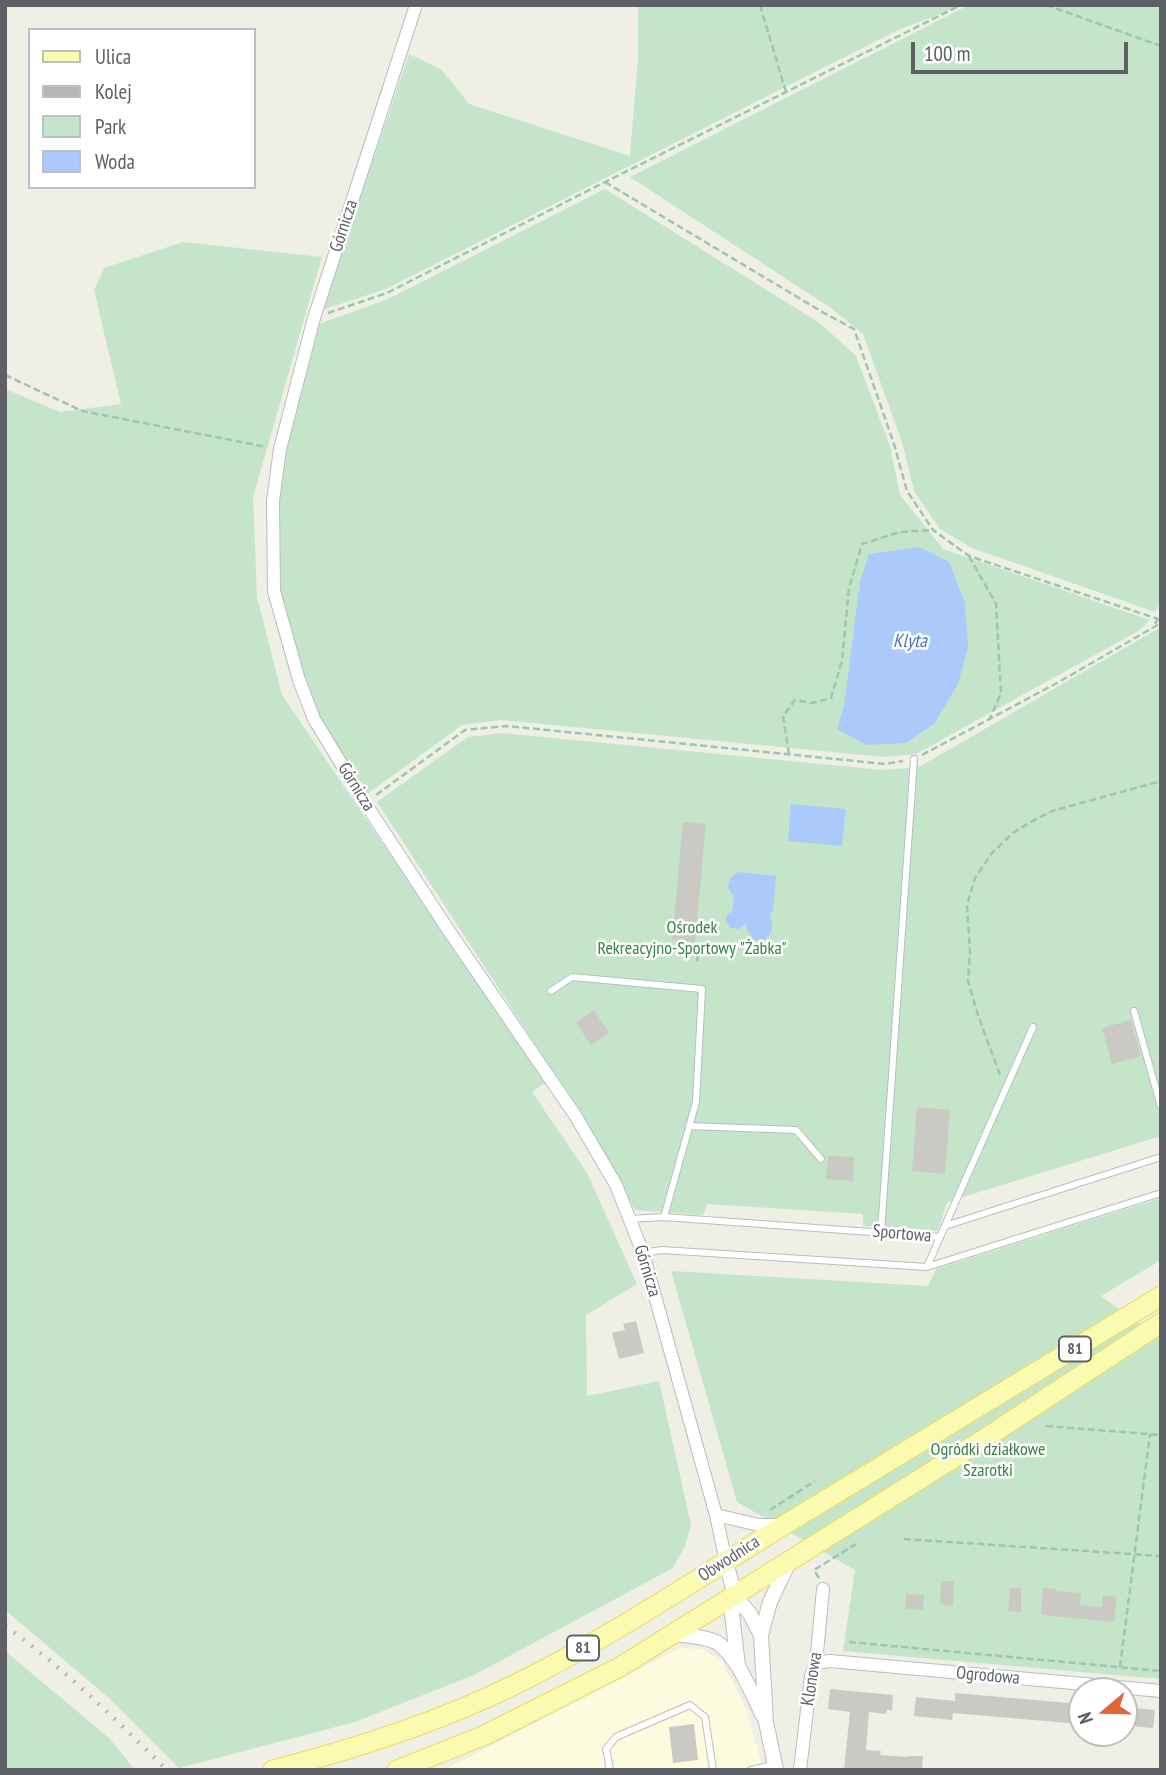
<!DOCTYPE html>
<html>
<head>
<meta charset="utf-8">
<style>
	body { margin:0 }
	#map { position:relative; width:1166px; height:1775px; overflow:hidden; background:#efefe6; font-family:"PT Sans Narrow",sans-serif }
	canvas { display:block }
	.frame { position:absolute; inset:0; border:7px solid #5e6066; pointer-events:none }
	.legend { position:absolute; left:28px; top:28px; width:228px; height:161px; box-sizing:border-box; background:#fff; border:2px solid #bfbfc2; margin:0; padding:9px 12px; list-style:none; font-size:21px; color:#5e6066 }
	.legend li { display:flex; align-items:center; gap:14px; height:35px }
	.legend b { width:35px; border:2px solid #bfbfc2 }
	.north { position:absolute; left:1068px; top:1677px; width:70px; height:70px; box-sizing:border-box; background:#fff; border:2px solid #bfbfc2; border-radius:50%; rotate:251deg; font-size:19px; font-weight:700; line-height:28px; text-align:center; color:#5e6066 }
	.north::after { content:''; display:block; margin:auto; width:24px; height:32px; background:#e1653b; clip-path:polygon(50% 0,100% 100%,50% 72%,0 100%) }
	.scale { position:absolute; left:911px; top:42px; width:217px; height:32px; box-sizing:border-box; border:4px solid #5e6066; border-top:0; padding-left:9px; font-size:21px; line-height:24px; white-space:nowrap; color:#5e6066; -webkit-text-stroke:5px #fff; paint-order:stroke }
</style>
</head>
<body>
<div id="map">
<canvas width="1166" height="1775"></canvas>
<div class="frame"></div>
<ul class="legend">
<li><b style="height:9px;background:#fafbb0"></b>Ulica</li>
<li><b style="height:9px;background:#b6b7b7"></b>Kolej</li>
<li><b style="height:19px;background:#c4e5ca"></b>Park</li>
<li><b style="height:19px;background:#abcafb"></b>Woda</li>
</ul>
<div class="north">N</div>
<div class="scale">100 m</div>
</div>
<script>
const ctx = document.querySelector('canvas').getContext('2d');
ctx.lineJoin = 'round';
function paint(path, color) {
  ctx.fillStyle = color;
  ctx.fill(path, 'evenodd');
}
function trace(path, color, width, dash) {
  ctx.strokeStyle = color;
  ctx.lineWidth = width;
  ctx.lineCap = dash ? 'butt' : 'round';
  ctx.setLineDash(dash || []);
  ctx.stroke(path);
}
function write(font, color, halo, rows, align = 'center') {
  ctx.font = font + ' "PT Sans Narrow",sans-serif';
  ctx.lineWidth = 5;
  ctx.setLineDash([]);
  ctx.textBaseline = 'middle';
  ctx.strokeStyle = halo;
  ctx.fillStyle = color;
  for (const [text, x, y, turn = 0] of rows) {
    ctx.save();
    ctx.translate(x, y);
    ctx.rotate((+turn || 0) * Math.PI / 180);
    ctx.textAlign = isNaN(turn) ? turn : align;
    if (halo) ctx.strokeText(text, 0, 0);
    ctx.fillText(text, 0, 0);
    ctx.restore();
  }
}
paint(new Path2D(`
	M680 1648 703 1649 723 1663 747 1711 763 1770H444Z`), '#fcfbde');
paint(new Path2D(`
	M638 5H964L898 30 386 289 322 310 409 54 442 70 469 104 630 156 638 59Z
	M969 5H1161V601L1155 612 972 548 940 529 914 491 902 442 863 334 831 308 630 177Z
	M605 189 821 324 856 356 890 446 900 495 943 549 1150 620 1138 631 916 754 884 757 501 720 462 725 366 795 298 689 274 595 270 498 319 324 388 299Z
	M183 242 322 257 253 497 257 597 282 695 545 1083 532 1092 587 1173 637 1284 586 1315 587 1396 659 1381 691 1525 685 1546 673 1568 476 1674 355 1722 179 1768 109 1698 5 1610V389L60 412 121 404 94 290 104 268Z
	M1161 627V1136L947 1202 938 1231 863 1226V1214L707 1204 703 1215 635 1210 578 1110 377 802 468 737 502 733 883 770 919 767Z
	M1161 1198V1260L1101 1296 1161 1339V1679L843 1651 855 1570 737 1502 671 1271 928 1286 936 1269Z
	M5 1651 109 1738 135 1770H5Z`), '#c4e5ca');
paint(new Path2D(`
	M919 547 949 562 965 603 968 647 958 684 934 724 906 743 867 745 837 729 844 706 860 582 869 554Z
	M791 804 846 809 842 846 788 841Z
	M738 872 776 876 773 911 770 915C774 926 773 933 764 941L754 940 747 930 746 924 739 929 730 928 726 920 727 915 732 911 734 896 728 888 730 878Z`), '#abcafb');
paint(new Path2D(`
	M683 822 706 824 695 942 672 940Z
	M594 1010 609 1033 591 1045 576 1023Z
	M1131 1020 1141 1056 1112 1064 1102 1028Z
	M917 1107 950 1110 945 1174 912 1171Z
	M828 1156 854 1157 853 1181 826 1179Z
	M636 1321 644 1353 619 1359 612 1333 625 1330 623 1324Z
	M941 1581H954L953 1606 940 1604Z
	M1010 1588H1021V1612L1008 1611Z
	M1043 1588 1056 1589V1591L1081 1593 1080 1605 1102 1607 1103 1595 1117 1597 1114 1622 1041 1615Z
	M906 1594 924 1595 923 1610 905 1609Z
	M830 1689 893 1695 892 1710H887L886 1714 869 1712 866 1750 881 1751 880 1755 908 1757V1756H923L922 1770H844L850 1712 828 1709Z
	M955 1693 1080 1704 1079 1724 953 1713 952 1720 914 1716 916 1697 955 1701Z
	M1134 1708 1155 1710 1153 1728 1128 1726 1130 1712 1133 1713Z
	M694 1724 698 1760 673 1763 669 1727Z`), '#cbc9c4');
const service = new Path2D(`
	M551 991 572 977 702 989 696 1102 664 1217
	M1134 1011 1161 1107
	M689 1126 796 1130 821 1159
	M630 1219 664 1217 940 1237 927 1267 662 1250 643 1253
	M945 1226 1161 1157
	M881 1232 914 759
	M940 1237 1033 1027
	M927 1267 1161 1193
	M610 1770 606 1749 616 1737 690 1705 705 1717 713 1770
	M751 1770 773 1765`);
const minor = new Path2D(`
	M416 5 314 318 280 449 273 501 274 591 299 680 314 719 365 803 447 928 575 1115 616 1185 643 1253 716 1515 726 1562
	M716 1515 759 1525H781
	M816 1663 830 1661 1161 1691
	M800 1770 811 1676 816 1663 823 1589`);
const tertiary = new Path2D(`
	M726 1562 735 1596 750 1614 761 1635
	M735 1596 732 1614 738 1666
	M674 1634C687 1636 704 1636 716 1642 736 1653 753 1696 763 1716
	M776 1770 766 1722 761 1635 770 1602 789 1562`);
const primary = new Path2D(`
	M273 1770C355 1749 436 1723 512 1686 612 1637 704 1574 799 1516 919 1442 1041 1370 1161 1296
	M397 1770 483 1736 620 1667 984 1439 1161 1323`);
trace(service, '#bbbcc1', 8);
trace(minor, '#bbbcc1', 14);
trace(tertiary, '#bbbcc1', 16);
trace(primary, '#ebdc64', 21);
trace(new Path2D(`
	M760 5 786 92
	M1046 5 1161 46
	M605 182 824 313 854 329 894 444 907 491 933 530 969 556 1158 619
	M328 313 387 293 605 182 961 5
	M5 375 82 411 267 447
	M969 556 996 604 1001 693 990 718
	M1155 624 1161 614
	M789 754 783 716 795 700 812 703 831 698 842 661 849 588 862 544 900 532 933 530
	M922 755 1057 683 1161 623
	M376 795 465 730 507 726 885 764 903 761
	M697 961 699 947
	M1000 1075 978 1015 968 981 970 952 967 905 975 878 992 853 1013 833 1029 823 1052 811 1161 781
	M1046 1426 1161 1435
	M770 1510 815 1481
	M904 1539 1161 1556
	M819 1578 814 1570 856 1544
	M849 1642 1161 1671
	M1120 1667 1150 1434`), '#9ec5b0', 2.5, [7, 3.5]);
trace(service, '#fff', 6);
trace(minor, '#fff', 12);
trace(tertiary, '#fff', 14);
trace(primary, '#fafbb0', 19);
trace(new Path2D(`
	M5 1626C64 1668 115 1719 167 1770`), '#b6b7b7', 4.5, [2, 9]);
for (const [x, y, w] of [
	[1075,1349,32],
	[583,1648,32]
]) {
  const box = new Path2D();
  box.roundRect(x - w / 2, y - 12.5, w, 25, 5);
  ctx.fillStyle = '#fff';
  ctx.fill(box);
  trace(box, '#5e6066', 2);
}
write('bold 16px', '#5e6066', null, [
	["81",1075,1349],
	["81",583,1648]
]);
write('18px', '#5e6066', '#fff', [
	["Górnicza",344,226,-72],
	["Górnicza",356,787,58],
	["Sportowa",902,1234,5],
	["Górnicza",647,1271,73],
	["Obwodnica",729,1559,-33],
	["Ogrodowa",988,1676,5],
	["Klonowa",812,1679,-81]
]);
write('18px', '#398149', '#fff', [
	["Ośrodek",692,928],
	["Rekreacyjno-Sportowy \"Żabka\"",692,949],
	["Ogródki działkowe",988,1450],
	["Szarotki",988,1471]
]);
write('italic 19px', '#4d71be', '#fff', [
	["Klyta",910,642]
]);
</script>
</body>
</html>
